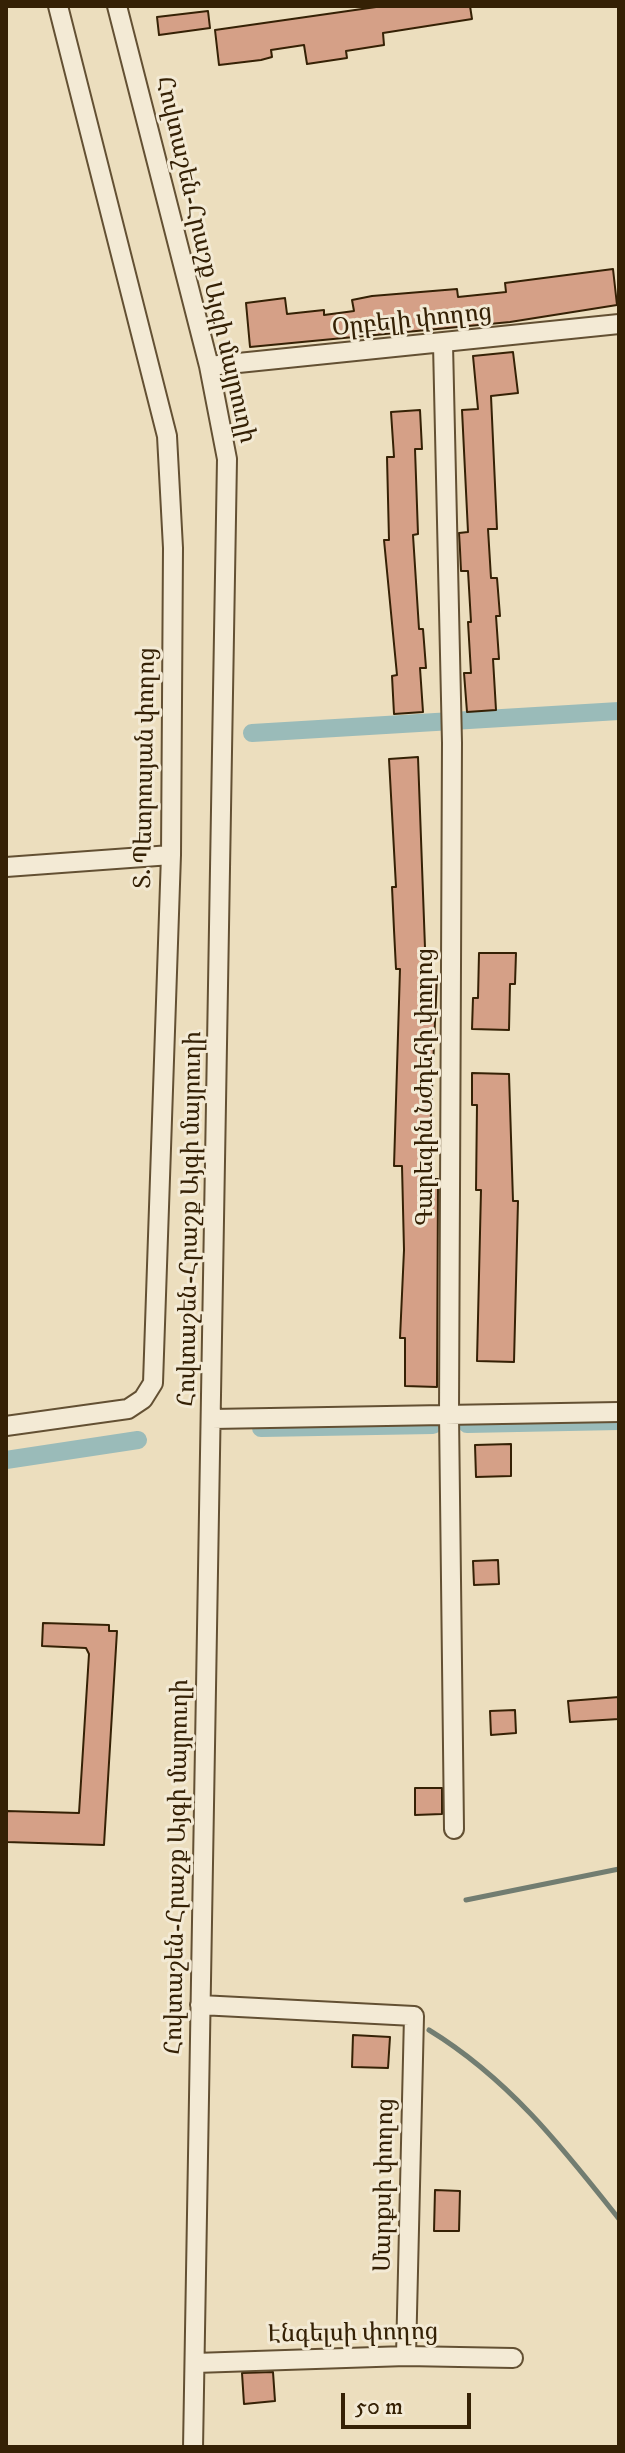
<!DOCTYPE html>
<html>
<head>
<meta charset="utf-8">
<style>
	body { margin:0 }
	#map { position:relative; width:625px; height:2453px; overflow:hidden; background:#ecdebe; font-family:"IM FELL DW Pica",serif }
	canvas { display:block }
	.frame { position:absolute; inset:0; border:8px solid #352105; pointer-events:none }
	.scale { position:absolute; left:341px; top:2393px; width:130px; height:36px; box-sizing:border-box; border:4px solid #352105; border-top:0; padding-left:10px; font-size:24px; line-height:28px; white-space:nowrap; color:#352105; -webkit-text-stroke:6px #f3ead5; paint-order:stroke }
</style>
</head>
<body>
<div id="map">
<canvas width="625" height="2453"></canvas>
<div class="frame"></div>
<div class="scale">50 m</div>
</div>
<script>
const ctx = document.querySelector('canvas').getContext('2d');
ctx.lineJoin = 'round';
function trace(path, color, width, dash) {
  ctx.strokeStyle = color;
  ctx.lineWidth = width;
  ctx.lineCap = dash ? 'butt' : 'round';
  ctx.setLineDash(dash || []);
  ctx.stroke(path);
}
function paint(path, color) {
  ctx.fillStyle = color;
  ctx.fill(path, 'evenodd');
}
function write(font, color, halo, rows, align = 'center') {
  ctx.font = font + ' "IM FELL DW Pica","Noto Serif Armenian",serif';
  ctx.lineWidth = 6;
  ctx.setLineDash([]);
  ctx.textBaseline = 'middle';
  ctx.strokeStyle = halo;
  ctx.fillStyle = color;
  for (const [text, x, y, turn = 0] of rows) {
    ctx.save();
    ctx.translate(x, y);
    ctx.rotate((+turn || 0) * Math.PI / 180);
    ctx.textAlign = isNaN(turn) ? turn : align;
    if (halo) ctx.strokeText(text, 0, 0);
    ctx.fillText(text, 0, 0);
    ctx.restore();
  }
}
trace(new Path2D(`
	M466 1900 619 1869
	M429 2030C509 2079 562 2147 619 2219`), '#727d71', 5);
trace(new Path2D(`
	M252 733 619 711
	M467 1424 619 1421
	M261 1428 433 1425
	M6 1460 138 1440`), '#9abbb9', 18);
const building = new Path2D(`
	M383 6H470L472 19 383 33 384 45 346 51 347 58 307 64 304 45 271 50 272 57 261 60 219 65 215 30Z
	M208 11 210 28 159 35 157 17Z
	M613 269 617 305 510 322 250 347 246 303 285 298 287 314 324 310V315L354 311 352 300 372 296 457 289 458 297 506 292 505 283Z
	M513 352 518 393 491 396 497 529H488L491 578H497L500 616H496L499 659H493L496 710 467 712 464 673H471L468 622H471L468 571H461L460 550 459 533 468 532 462 410 478 409 473 356Z
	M420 410 422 449H415L418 534 413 535 419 629H423L426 668H420L423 712 394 714 392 676 397 675 384 540H389L387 457H394L391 412Z
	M418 757 426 975 437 976 430 1135 431 1179H438L437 1387 405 1386V1338H400L404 1250 402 1166H394L400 969H396L394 930 392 887H396L389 759Z
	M479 953H516L515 984H510L509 1030 472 1029 473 998H478Z
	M472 1073 509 1074 513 1201H518L514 1362 477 1361 481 1190H476L477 1105H472Z
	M511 1444V1476L476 1477 475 1445Z
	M498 1560 499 1584 474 1585 473 1561Z
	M43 1623 109 1625V1631H117L104 1845 6 1842V1811L79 1813 89 1654 86 1648 42 1646Z
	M619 1697V1719L570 1722 568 1701Z
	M515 1710 516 1733 491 1735 490 1711Z
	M415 1788H442V1814L415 1815Z
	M353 2035 390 2037 388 2068 352 2067Z
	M435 2190 460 2191 459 2231H434Z
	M273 2372 275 2401 244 2404 242 2373Z`);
paint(building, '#d5a087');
trace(building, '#352105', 2);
const minor = new Path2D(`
	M117 6 209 366 227 459 193 2447
	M443 344 452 743 449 1414 454 1829
	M209 366 619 324
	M6 867 171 855
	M212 1419 619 1412
	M6 1426 128 1409 143 1399 153 1383 171 855 173 548 167 436 58 6
	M200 2005 414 2016 406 2356
	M195 2363 406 2356 513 2358`);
trace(minor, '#635033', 22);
trace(minor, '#f3ead5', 18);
write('24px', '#352105', '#f3ead5', [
	["Հովտաշեն-Հրաշք Այգի մայրուղի",204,260,77],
	["Օրբելի փողոց",412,322,-6],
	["Տ. Պետրոսյան փողոց",147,768,-89],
	["Գարեգին Նժդեհի փողոց",427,1087,-90],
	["Հովտաշեն-Հրաշք Այգի մայրուղի",192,1219,-89],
	["Հովտաշեն-Հրաշք Այգի մայրուղի",179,1867,-89],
	["Մարքսի փողոց",386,2185,-89],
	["Էնգելսի փողոց",353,2335,-1]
]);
</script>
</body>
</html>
